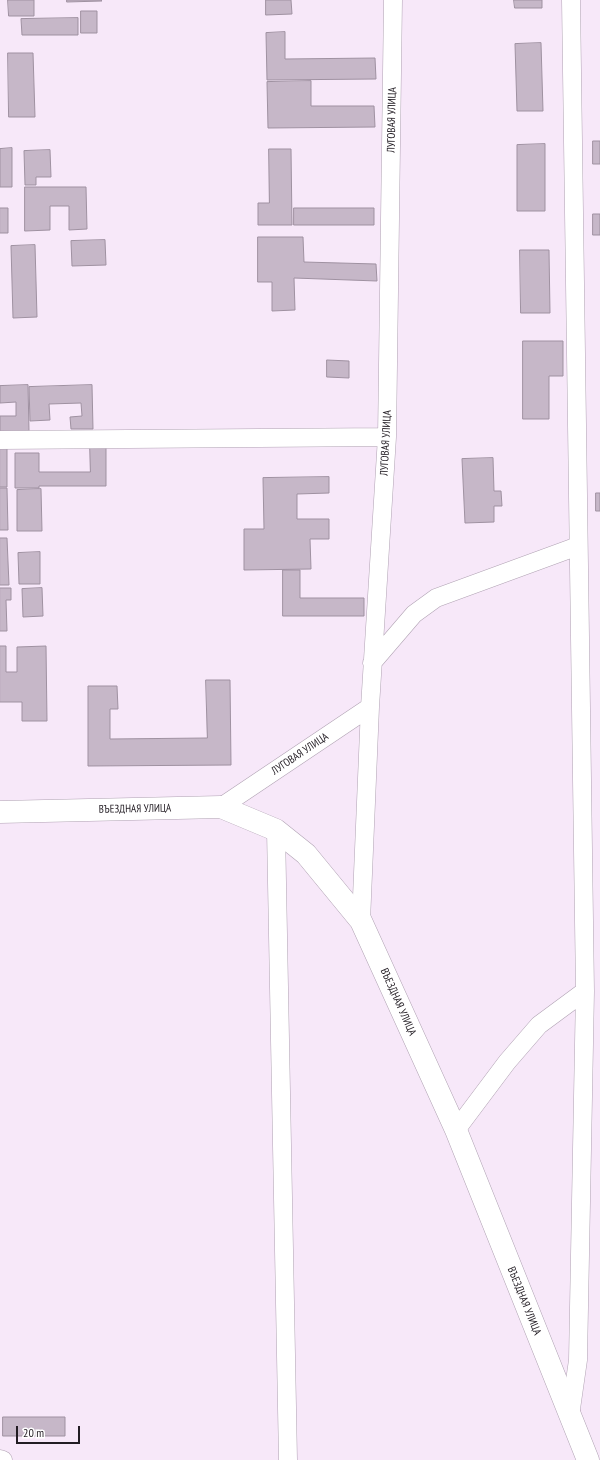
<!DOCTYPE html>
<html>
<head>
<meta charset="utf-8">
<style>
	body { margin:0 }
	#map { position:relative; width:600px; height:1460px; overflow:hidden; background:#f7e8f9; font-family:"PT Sans Narrow",sans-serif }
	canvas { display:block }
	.scale { position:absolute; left:16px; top:1426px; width:64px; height:18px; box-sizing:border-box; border:2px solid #221c23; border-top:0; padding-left:5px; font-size:12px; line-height:14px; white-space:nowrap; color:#221c23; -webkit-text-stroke:3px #fff; paint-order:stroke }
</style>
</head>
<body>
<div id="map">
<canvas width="600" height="1460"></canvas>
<div class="scale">20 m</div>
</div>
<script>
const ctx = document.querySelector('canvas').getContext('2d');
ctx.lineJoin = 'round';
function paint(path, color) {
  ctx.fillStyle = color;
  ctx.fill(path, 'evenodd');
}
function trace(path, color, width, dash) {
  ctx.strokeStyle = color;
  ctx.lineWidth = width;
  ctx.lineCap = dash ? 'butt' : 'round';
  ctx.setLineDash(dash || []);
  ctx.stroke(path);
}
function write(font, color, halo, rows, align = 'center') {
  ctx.font = font + ' "PT Sans Narrow",sans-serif';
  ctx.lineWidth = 3;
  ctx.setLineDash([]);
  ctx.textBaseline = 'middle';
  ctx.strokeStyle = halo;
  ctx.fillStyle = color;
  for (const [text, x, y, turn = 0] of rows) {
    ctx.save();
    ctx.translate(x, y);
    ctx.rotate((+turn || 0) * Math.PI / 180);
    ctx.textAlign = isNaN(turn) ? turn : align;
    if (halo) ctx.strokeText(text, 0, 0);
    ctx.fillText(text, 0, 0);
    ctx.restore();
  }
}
const building = new Path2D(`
	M8 0H34V16H9Z
	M67 0H101L102 1 67 2Z
	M266 0H291L292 14 266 15Z
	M514 0H542V8H515Z
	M81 11H97V33H81Z
	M78 18V35H22L21 19Z
	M285 32V59L375 58 376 79 267 80 266 33Z
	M541 43 543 111H517L515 44Z
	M8 53H33L35 117H9Z
	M311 81V106H374L375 127 268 128 267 82Z
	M593 141H600V164H593Z
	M545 144V211H517V145Z
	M12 148V187H0V149Z
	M269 149H291L292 225H258V203H269Z
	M50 150 51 177H36V185H25L24 151Z
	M25 187H86L87 229 69 230V206H50V230L25 231Z
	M0 208H8V233H0Z
	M294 208H374V225H294Z
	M593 214H600V235H593Z
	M258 237H303L304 262 376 264 377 281 294 278 295 310 272 311V282H258Z
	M105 240 106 265 72 266 71 241Z
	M35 245 37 317 13 318 11 246Z
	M520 250H549L550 313H521Z
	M523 341H563V376H549V419H523Z
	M327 360 349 361V378L327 377Z
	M28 385 29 431 0 432V416H16V402L0 403V386Z
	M92 385 93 429H71L70 417 82 416 81 403 49 404 50 420 30 421 29 387Z
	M90 445H106V486H39V488H15V453H39V472H90Z
	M0 446H7V487H0Z
	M493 458 494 491H501L502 506H494V522L465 523 462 459Z
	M329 477V493L297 494V519H329V539H310L311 569 244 570V529H264L263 478Z
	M0 488H7L8 530H0Z
	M41 489 42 531H17V490Z
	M596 493H600V511H596Z
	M0 538H7L9 585H0Z
	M40 552V584H19L18 553Z
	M283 570H300V598H364V616H283Z
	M0 588H11V600H6L7 631H0Z
	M42 588 43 616 23 617 22 589Z
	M0 646H6V672H17V647L46 646 47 721H22V702H0Z
	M206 680H230L231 765 88 766V686H117L118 709H110V739L207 738Z
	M3 1417H65V1436H3Z`);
paint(building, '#c6b7c8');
trace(building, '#9f91a1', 1);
const street = new Path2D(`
	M0 440 387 437
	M372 663 414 614 436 598 578 546
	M221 807 370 707 387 437 393 0
	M276 830 288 1460
	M361 921 370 707
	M456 1130 507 1062 539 1025 585 991
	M570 1416 578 1360 585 991 571 0
	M0 1459 3 1460`);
const secondary = new Path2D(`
	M0 812 221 807 276 830 306 854 361 921 456 1130 588 1460`);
trace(street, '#b0a2b3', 19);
trace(secondary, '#b0a2b3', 23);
trace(street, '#fff', 18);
trace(secondary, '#fff', 22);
write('11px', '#221c23', '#fff', [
	["ЛУГОВАЯ УЛИЦА",392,120,-89],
	["ЛУГОВАЯ УЛИЦА",386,443,-87],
	["ЛУГОВАЯ УЛИЦА",300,754,-34],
	["ВЪЕЗДНАЯ УЛИЦА",135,809,-1],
	["ВЪЕЗДНАЯ УЛИЦА",398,1002,66],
	["ВЪЕЗДНАЯ УЛИЦА",524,1301,68]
]);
</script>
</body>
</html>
